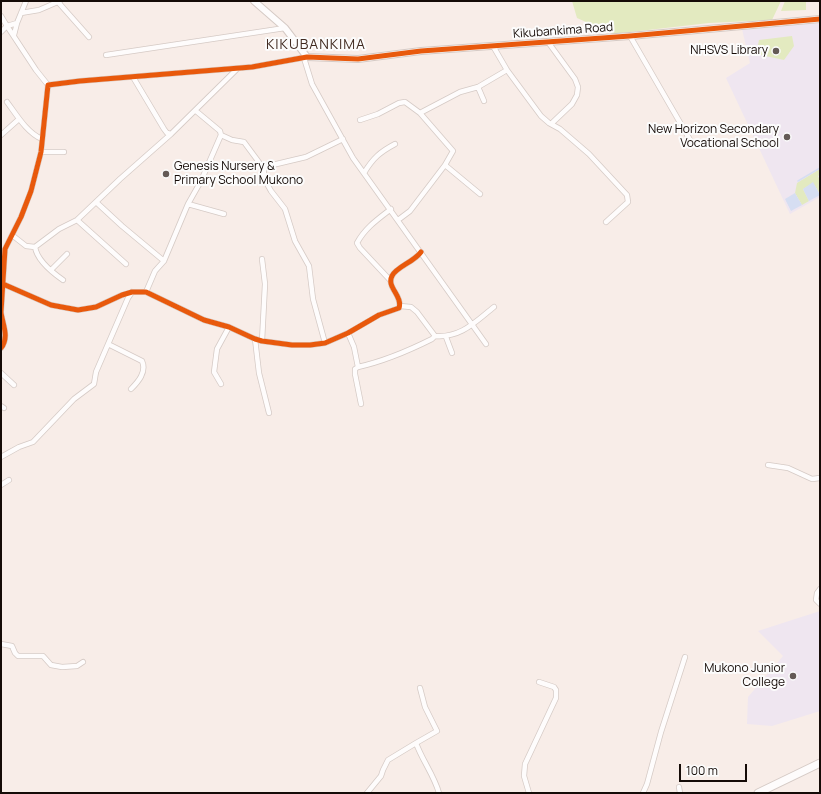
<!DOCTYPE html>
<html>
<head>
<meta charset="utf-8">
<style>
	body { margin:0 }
	#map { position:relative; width:821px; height:794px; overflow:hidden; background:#f8ede8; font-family:Manrope,sans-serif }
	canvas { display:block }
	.frame { position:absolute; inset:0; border:2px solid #150b07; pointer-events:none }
	.scale { position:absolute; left:679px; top:764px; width:68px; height:18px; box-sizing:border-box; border:2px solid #150b07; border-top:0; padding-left:5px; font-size:12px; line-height:14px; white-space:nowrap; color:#150b07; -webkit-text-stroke:3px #fcfcfc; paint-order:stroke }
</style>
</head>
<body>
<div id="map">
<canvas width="821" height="794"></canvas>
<div class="frame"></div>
<div class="scale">100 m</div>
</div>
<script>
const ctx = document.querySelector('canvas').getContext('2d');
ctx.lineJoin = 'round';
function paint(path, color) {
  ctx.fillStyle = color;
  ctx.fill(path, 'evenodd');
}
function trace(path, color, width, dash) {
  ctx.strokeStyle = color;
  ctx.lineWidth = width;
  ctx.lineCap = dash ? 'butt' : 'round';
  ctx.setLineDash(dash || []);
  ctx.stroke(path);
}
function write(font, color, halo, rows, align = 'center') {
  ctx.font = font + ' Manrope,sans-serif';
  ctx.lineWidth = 4;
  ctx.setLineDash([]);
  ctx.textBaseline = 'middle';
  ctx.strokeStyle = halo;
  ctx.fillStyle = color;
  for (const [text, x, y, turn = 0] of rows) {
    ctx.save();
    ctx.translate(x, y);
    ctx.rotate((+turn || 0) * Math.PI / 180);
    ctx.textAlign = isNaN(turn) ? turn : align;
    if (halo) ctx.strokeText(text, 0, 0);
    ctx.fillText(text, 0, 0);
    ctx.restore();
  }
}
paint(new Path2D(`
	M820 23V197L790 214 726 78 750 63 742 29Z
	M820 611V711L772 726 747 724 748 697 783 656 758 631Z`), '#efe6f0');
paint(new Path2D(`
	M572 1H781L772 20 709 23 613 34 577 18Z
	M785 1H806V10L781 11Z
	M792 36 794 46 784 60 756 54 759 40Z
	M820 169V175L818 176 820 180V194L813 183 803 189 809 201 802 205 795 193 797 183Z`), '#e3eac0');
paint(new Path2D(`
	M813 182 820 195 809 201 803 189Z
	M795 193 802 205 791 211 785 199Z`), '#d6def2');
trace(new Path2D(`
	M798 181 820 168`), '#d6def2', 1.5);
const street = new Path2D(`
	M58 2 89 37
	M21 13 39 10 60 1
	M1 16 7 26 17 23
	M1 32 7 26 36 70 48 85
	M14 35 17 23 26 1
	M630 36 693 145
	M548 42 575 79 578 87 577 95 572 104 551 124
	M493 46 507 70 541 116 549 123 560 129 589 154 627 195 628 202 606 222
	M106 55 285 28
	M304 58 312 84 353 158 486 344
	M133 77 164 129 167 133 171 134 237 69
	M478 87 484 101
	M7 102C16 114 27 133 42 139
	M420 113 460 92 478 87 507 70
	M360 120 378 114 399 103 405 102 420 113 453 151 445 165 410 211 398 220
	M1 135 19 119
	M221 135 232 140 244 142 264 169 268 166 306 157 343 139
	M41 152H64
	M445 165 480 194
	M264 169V176L266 182 271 191 285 209 295 241 309 266 313 299 325 343
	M364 173C373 158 380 152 395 144
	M96 202 122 226 164 261
	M188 204 224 214
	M77 220 126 264
	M12 235 26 246 35 247 59 229 77 220 120 179 171 134
	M35 247C37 260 53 273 63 280
	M262 259 265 284 262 341
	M51 270 67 254
	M390 280 360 248 357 243C365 228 378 219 391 209
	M3 284 51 305 78 310 96 307 122 295 132 292H146L204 320 229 327 255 339 262 341 292 345H310L325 343 348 333 379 315 399 308C403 296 386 287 392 276 396 267 414 262 421 252
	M146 292 155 271 164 261 188 204 201 181 221 135 220 131 196 111
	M400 306 411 307 417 312 435 336
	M348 333 354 347 358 367 355 369V374L361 404
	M446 337 452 353
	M255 339 259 373 269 413
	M108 344 142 361C147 372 138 382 131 389
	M1 348C10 337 2 323 1 312L5 249 21 217 31 191 41 152 48 85 80 81 252 67 307 57
	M358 367C385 361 408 351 432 339L435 336C461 338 475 322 494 307
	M1 373 14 385
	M221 384 214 372 217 349 229 327
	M1 406 4 408
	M1 457 19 447 33 442 74 399 94 384 96 372 128 298 132 292
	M768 465 788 468 812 479 820 478
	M1 485 9 480
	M820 589 817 593 816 600 820 604
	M1 644 12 646 15 653 18 656H43L51 665 62 667 77 666 83 662
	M416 743C422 760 434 775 439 793
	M679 787 680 793
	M367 793 381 776 383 770 388 760 416 743 437 731 425 707 420 688
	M529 793 524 776 525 764 556 698V690L554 687 539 682
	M643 793 647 784 661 732 685 657`);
const secondary = new Path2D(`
	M254 1 285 28 307 57 358 59 421 51 630 36 820 19`);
const primary = new Path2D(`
	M758 793 820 763`);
trace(street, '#d5cac5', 6);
trace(secondary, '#d5cac5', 8);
trace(primary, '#d5cac5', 9);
trace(street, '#fefcfc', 4.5);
trace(secondary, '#fefcfc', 6);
trace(primary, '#fefcfc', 7);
trace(new Path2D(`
	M3 284 51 305 78 310 96 307 122 295 132 292H146L204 320 229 327 255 339 262 341 292 345H310L325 343 348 333 379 315 399 308C403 296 386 287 392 276 396 267 414 262 421 252
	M1 348C10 337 2 323 1 312L5 249 21 217 31 191 41 152 48 85 80 81 252 67 307 57 358 59 421 51 630 36 820 19`), '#e8590c', 5);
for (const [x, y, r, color] of [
	[776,51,4,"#645a56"],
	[787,137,4,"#645a56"],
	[166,174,4,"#645a56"],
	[793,676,4,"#645a56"]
]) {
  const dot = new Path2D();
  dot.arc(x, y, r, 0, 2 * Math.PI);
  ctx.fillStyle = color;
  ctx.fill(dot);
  trace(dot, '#fcfcfc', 1.5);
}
write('12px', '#150b07', '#fcfcfc', [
	["Kikubankima Road",563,31,-4]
]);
write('12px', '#150b07', '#fcfcfc', [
	["NHSVS Library",768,51],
	["New Horizon Secondary",779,130],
	["Vocational School",779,144],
	["Genesis Nursery &",174,167,"left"],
	["Primary School Mukono",174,181,"left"],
	["Mukono Junior",785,669],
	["College",785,683]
], 'right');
ctx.letterSpacing = '1px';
write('14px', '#412a20', '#fcfcfc', [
	["KIKUBANKIMA",316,45]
]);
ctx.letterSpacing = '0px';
</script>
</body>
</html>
